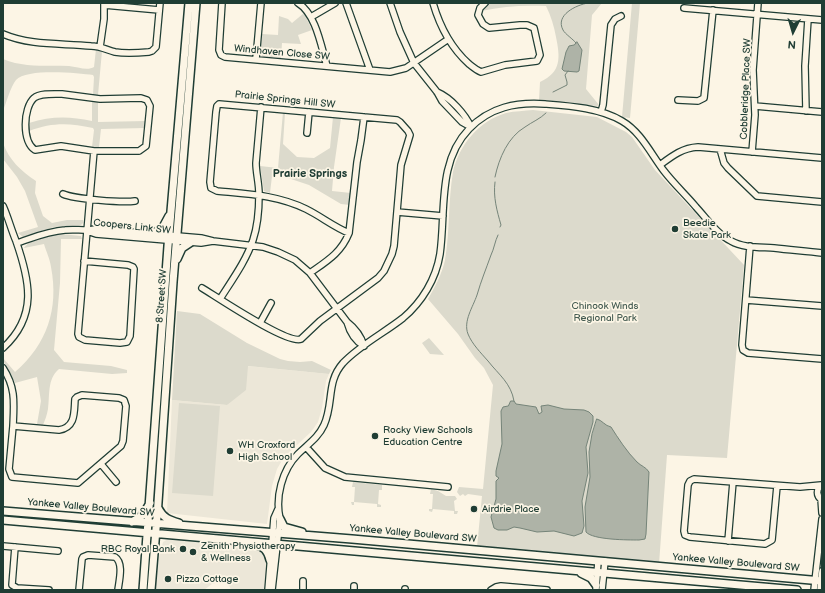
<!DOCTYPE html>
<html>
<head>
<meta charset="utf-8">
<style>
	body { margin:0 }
	#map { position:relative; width:825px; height:593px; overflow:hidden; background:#fcf5e5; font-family:"Balsamiq Sans",sans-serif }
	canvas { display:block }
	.frame { position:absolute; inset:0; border:4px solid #1f3d34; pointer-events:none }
	.north { position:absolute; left:773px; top:12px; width:40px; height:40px; -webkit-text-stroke:3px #fcf5e5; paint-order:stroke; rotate:185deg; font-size:11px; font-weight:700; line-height:16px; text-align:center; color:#1f3d34 }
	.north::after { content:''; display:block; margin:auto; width:14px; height:18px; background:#1f3d34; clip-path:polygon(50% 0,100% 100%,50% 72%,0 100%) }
</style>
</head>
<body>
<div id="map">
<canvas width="825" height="593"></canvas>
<div class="frame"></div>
<div class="north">N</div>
</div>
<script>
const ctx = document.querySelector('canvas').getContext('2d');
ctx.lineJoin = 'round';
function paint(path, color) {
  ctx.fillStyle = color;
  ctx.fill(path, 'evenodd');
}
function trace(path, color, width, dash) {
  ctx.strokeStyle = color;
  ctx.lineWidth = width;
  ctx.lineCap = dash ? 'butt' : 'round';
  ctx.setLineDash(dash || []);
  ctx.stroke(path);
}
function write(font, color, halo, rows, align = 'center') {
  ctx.font = font + ' "Balsamiq Sans",sans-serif';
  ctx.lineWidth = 3.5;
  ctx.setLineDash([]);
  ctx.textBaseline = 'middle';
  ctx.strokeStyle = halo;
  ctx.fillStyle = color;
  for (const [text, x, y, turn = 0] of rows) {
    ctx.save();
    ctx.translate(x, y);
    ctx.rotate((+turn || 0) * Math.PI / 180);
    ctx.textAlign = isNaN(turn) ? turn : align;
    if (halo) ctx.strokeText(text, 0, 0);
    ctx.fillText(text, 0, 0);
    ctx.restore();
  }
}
paint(new Path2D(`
	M247 366 329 374 326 381 322 408 318 422 311 432 284 457 277 469 272 486 267 524 167 513 172 400 227 405Z
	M171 538 236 544 256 548 263 551 268 560 265 590H231L229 585 226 582H220L212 584 204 590H155L159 557 163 542 168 539Z`), '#ece7d8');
paint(new Path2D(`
	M490 3H602L592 15 586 89 599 105 597 106 539 101 540 82C562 72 560 57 556 37 554 26 551 16 546 6 524 5 503 6 481 11Z
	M632 3H640L630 118 622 117Z
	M304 13 312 30 298 35 301 44 282 43 281 58 262 56 260 52 262 34 278 35 279 16 288 19 292 23Z
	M96 49 102 51 98 95H93L94 77 93 75C78 73 26 68 16 80 11 86 6 103 3 111V59C24 68 47 65 69 66 77 67 88 71 94 67Z
	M92 101 98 102V122L146 121 145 128 101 129 99 147H92L94 130 93 128C69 123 53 122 29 131V123C51 116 69 116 92 121Z
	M533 110 597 117 626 132 632 137 655 170 744 265 727 458 667 455 659 564 477 547 482 496 468 494 465 496 463 494 460 496 457 492 459 487 483 489 493 385 484 368 475 358 458 334 428 299C435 287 442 274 445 260 450 231 448 201 453 172 459 145 479 121 506 113 515 111 524 111 533 110Z
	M283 112 285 113 283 144 297 157 314 158 330 148 333 117 341 118 334 167 332 191 351 193 350 205 341 204 309 185 279 175H274L272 176 270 193 264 191 260 166 278 168Z
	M3 143C9 160 21 171 36 181L35 193 43 216 52 223 67 220H83V223L81 225 54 227 23 237 18 233 38 227 25 191 17 177 3 159Z
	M61 234 81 236 82 239H61L60 283 54 350 64 362 111 366 127 370V373L112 374 59 369C47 379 50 395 48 409 47 415 45 420 43 425L37 424 41 401 37 377 15 383C12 374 4 366 3 358L15 372C47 344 59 309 51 267 50 259 46 251 44 244L24 248C29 239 51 236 61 234Z
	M177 311 200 314 247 343 280 359 288 361 300 362 312 361 331 370 329 374 248 366 246 390 227 405 172 400Z
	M429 338 444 355 430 354 422 343Z
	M179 403 220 406 213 496 172 493Z
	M353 482 382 485V490H379L378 504 381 505V507H377V504L354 502V505H352L351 502H354L355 487H352Z
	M431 489 438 491 446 496H455L457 499 454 501 455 511H458L457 514H454V511L433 509 432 512 429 511V509H432L433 494H430Z`), '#dcdacc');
const water = new Path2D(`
	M577 42 582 50 579 71 577 72 564 71 562 69 566 52 569 46 574 45Z
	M511 401H514L516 404 536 407 539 414 542 412 541 406 548 405 564 409 584 410 589 412 593 416V422L586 447 588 473 582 501 584 526 582 533 574 536 554 531 537 532 520 528 514 527 507 530H498L494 528 491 517 496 499V481L499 478 496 476V471L502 444 501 411 503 407 508 406Z
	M597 419C602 420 605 426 611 427 618 438 627 452 637 462 641 466 646 467 649 472L646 534 645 539 639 540C628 540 593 540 586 532L585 507 590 477 589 452 592 434Z`);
paint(water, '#aeb3a7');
trace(water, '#758479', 1);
trace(new Path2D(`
	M576 43C573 39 565 34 563 30 555 15 576 5 588 3
	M553 92 567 85V82L565 75 568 71
	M495 177C499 158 508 137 525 127 532 122 540 119 546 113
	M495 182C493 197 497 211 501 225L500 227
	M498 235C495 241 494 249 491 255 486 269 481 281 477 295 473 307 463 321 468 334 472 344 481 353 488 361 499 375 511 383 514 401`), '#758479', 1);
const minor = new Path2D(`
	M222 3 219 50 221 55 225 57 390 72 406 68 447 40
	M298 3C316 14 321 46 327 66
	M346 3 370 70
	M390 3 400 32 414 63 437 92 442 101 462 122 471 127
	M433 3C440 27 450 47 469 64 473 67 476 70 481 72L505 65 537 61 540 55 534 28 527 25H520L489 28 483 24 478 15 480 8 485 3
	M104 5 159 10
	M684 8 822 20
	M311 17 335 3
	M3 34C31 46 62 43 91 46 100 46 107 50 115 52 126 54 138 53 149 52L152 51 156 47 160 3
	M100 47 104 19V3
	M256 59 261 3
	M437 92C451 98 465 114 471 127
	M62 94 100 99 141 98 147 100 150 106 146 146 139 151H94L61 146 35 150C22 141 23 108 34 98 40 93 54 94 62 94Z
	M678 100 698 101 704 98 713 10
	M755 106 822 112
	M806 111 805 66 808 19
	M601 112 603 105 611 25 615 19 621 16
	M307 133 309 112
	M720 149 724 163 728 168 757 196 822 202
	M752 152 755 115 753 70 758 3
	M660 165C672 156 682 148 698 147L822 158
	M63 194C74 199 123 203 135 201
	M3 206C8 217 11 229 16 241 30 281 38 316 3 348
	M397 212 443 216
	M87 231 96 234 201 243 213 241
	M17 243C32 238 48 231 65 230 76 229 86 231 96 229L201 238 213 241 263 247 278 252 295 260 310 273 347 322C356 329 361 336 364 346
	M750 246 742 345 743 350 748 353 822 359
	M84 261 128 265 133 267 134 269 130 336 127 342 120 343 85 340 79 337 78 334 94 151
	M310 273C327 261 341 253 349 233L357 162 361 140 364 117
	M202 288C217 297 288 345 301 339L320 321 378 278 384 271 392 254 394 246 401 165 410 135 408 131 400 122 397 120 219 104 217 106 216 112 210 182 211 188 217 191C248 194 277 195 306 209 322 217 334 227 349 233
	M220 299C232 280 246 261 253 240 258 225 259 209 259 194 259 183 256 173 256 163L261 107
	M746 300 822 306
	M347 322C350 333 355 341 364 346
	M260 323 271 303
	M3 368C16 388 14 403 13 426
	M82 395 119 398 124 400 126 406 123 441 121 446 78 483 12 477 9 469 13 426 59 430C76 427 74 412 75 399L77 397Z
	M306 447 325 468 345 477 448 487
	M101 464 116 482
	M822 485C816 489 816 496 822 500
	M777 486 772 540 765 544 690 537 685 535 684 531 688 485 690 481 694 479 800 487 821 485
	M821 499 822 513
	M728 541 733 482
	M3 546 58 551
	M15 547 12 585 17 588 49 590
	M79 590 82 559 83 557 88 555 115 557C124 563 119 581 118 590
	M268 590 274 518 278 509
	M272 590 280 519C275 497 282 470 298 454 308 444 318 438 324 425 334 403 326 382 343 363 360 345 384 333 403 318 422 302 436 279 440 254 446 212 437 162 469 129 490 107 516 102 545 104 571 106 600 108 622 121 641 132 651 154 664 171 674 184 686 195 696 207 707 219 717 234 731 241 743 248 760 247 774 248 790 250 806 251 822 253
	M303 590V581
	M354 590V586
	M405 590V589
	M491 590 496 587 501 586 547 590
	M596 590 598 561
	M602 590 605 561
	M814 590 822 519
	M820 590 822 571`);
const major = new Path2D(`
	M153 233 162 229 169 216
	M177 259 182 248 191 242
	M158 508C163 518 169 520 179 523
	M3 511 352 539 822 581
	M280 519 284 527 302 532
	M3 520 797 590
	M132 522 143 515 150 503
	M254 544C264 546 268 551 270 560
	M581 573 591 578 596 585
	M143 590 168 246 189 3
	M151 590 157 517 173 282 196 3`);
trace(minor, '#1f3d34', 8);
trace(major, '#1f3d34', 10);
trace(minor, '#fcf5e5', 5.5);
trace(major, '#fcf5e5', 7);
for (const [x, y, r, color] of [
	[675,229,4,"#1f3d34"],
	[375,436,4,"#1f3d34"],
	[230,451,4,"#1f3d34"],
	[474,509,4,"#1f3d34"],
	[183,549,4,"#1f3d34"],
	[193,552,4,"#1f3d34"],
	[168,579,4,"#1f3d34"]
]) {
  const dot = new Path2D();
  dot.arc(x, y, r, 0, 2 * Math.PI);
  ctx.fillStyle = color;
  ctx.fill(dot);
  trace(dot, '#fcf5e5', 1.5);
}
write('10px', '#1f3d34', '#fcf5e5', [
	["Windhaven Close SW",282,53,5],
	["Cobbleridge Place SW",746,89,-88],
	["Prairie Springs Hill SW",285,100,6],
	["Coopers Link SW",132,227,6],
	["8 Street SW",162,296,-86],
	["Yankee Valley Boulevard SW",91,508,5],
	["Yankee Valley Boulevard SW",413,534,5],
	["Yankee Valley Boulevard SW",736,563,5]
]);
write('10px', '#1f3d34', '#fcf5e5', [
	["Beedie",683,223],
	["Skate Park",683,235],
	["Rocky View Schools",383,430],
	["Education Centre",383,442],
	["WH Croxford",238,445],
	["High School",238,457],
	["Airdrie Place",482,509],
	["Zenith Physiotherapy",201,546],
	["& Wellness",201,558],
	["RBC Royal Bank",175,549,"right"],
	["Pizza Cottage",176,579]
], 'left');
write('10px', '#455c52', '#fcf5e5', [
	["Chinook Winds",605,306],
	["Regional Park",605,318]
]);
write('bold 11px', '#1f3d34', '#fcf5e5', [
	["Prairie Springs",310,174]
]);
</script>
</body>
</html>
